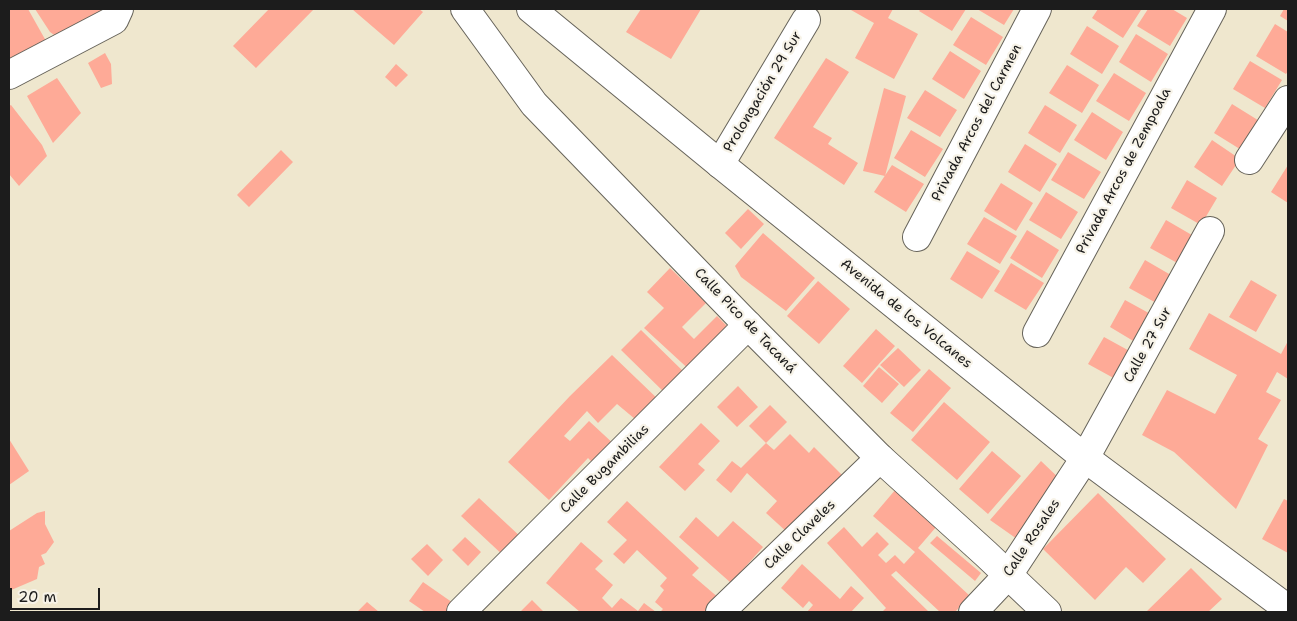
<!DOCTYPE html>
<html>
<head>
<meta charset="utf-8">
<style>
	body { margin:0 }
	#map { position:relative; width:1297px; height:621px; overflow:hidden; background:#efe7ce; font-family:"Shantell Sans",sans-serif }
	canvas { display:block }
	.frame { position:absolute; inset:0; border:10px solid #1c1c1c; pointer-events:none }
	.scale { position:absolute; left:10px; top:588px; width:90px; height:22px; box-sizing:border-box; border:2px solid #1c1c1c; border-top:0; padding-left:6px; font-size:15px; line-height:18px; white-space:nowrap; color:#1c1c1c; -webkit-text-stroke:4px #f7f3e8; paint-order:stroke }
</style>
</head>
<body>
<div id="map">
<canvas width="1297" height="621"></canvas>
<div class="frame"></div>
<div class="scale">20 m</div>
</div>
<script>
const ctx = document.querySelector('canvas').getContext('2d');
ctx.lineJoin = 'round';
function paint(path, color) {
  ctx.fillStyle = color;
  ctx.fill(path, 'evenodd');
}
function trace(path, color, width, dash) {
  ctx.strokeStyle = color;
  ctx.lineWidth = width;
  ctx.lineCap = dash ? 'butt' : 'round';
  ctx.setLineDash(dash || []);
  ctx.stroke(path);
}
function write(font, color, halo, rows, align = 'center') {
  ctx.font = font + ' "Shantell Sans",sans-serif';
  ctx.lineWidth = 4.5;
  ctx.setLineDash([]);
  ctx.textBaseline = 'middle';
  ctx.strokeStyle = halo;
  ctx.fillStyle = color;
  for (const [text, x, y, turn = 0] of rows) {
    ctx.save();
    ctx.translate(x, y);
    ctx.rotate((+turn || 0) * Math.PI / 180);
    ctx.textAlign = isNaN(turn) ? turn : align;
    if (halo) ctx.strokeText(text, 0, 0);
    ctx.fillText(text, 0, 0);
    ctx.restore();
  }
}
paint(new Path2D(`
	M9 9H28L46 41 9 62Z
	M35 9H104L57 37 50 32Z
	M269 9H314L256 68 233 46Z
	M352 9H419L423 12 394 45Z
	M641 9H701L671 59 626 32Z
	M852 9H893L888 18 918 34 894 79 855 58 874 23 851 10Z
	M921 9H966L952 31 919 11Z
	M977 9H1014L1004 25Z
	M1098 9H1139L1141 10 1123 38 1092 18Z
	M1148 9H1172L1187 18 1170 46 1137 26Z
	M1284 9H1288V21L1280 16Z
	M971 17 1003 37 986 65 953 45Z
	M1275 24 1288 32V71L1286 74 1256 56Z
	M1087 26 1119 46 1102 74 1070 54Z
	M1136 34 1168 54 1151 82 1119 62Z
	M950 51 981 71 964 99 932 79Z
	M105 53 111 64 112 84 101 88 88 63Z
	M826 58 849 72 813 127 832 138 828 144 858 163 844 185 774 138Z
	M1250 61 1282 80 1265 108 1233 89Z
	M396 64 408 75 396 87 385 77Z
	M1067 65 1099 85 1082 113 1049 93Z
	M1114 73 1146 93 1129 121 1096 101Z
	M57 78 81 113 53 143 27 96Z
	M884 88 906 96 885 176 863 171Z
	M925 90 957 110 940 137 907 118Z
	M1232 104 1261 122 1243 151 1214 133Z
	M11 105 42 145 47 156 19 186 9 174V106Z
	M1045 105 1077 125 1060 153 1028 133Z
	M1092 112 1123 132 1106 160 1074 140Z
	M911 130 943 149 925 177 894 158Z
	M1212 140 1240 159 1222 186 1194 167Z
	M1025 144 1057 164 1040 192 1008 172Z
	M281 150 293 162 249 207 237 195Z
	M1068 152 1101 172 1084 199 1051 180Z
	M892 165 924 184 906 212 874 192Z
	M1288 165V203L1271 192Z
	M1187 180 1217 198 1201 225 1171 208Z
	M1001 183 1033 203 1016 231 984 211Z
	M1046 192 1078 212 1061 239 1029 220Z
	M748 209 764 224 741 249 725 233Z
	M984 217 1017 236 1000 264 967 244Z
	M1166 220 1197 238 1181 265 1150 248Z
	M1027 230 1059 250 1042 278 1010 258Z
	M763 233 815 278 786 311 741 277 735 266Z
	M967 251 1000 271 982 299 950 279Z
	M1145 260 1176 278 1160 305 1129 288Z
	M1011 263 1044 283 1026 310 994 291Z
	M670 268 706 303 682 327 694 339 717 316 732 331 694 374 644 328 664 308 647 292Z
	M1251 280 1277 295 1256 332 1229 317Z
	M818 281 850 309 819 344 787 316Z
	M1125 300 1156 317 1140 345 1110 327Z
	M1209 313 1281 354 1288 341V379L1277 372 1266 392 1281 400 1258 439 1268 445 1236 509 1174 452 1142 435 1167 390 1215 414 1237 375 1189 349Z
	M876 329 895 346 862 383 843 366Z
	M641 330 688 376 668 396 621 350Z
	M1104 337 1135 354 1119 381 1088 364Z
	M898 348 921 370 904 387 880 365Z
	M612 355 662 403 641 424 617 404 598 423 587 411 564 436 570 441 589 421 617 447 597 467 588 458 549 500 508 462 570 396Z
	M879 367 899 384 882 403 863 386Z
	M929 369 951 388 913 432 890 413Z
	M738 386 758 407 737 427 717 407Z
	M944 402 990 442 957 480 911 440Z
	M770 405 787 422 766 443 749 426Z
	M701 423 720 441 698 464 705 470 685 491 659 467Z
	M790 434 809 453 814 447 843 476 788 533 766 513 777 501 747 473 731 493 716 480 732 461 741 468 766 443 774 450Z
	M9 439 29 471 9 485Z
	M992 451 1021 476 988 514 959 489Z
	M1041 461 1062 481 1017 539 990 520Z
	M896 489 937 526 918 548 970 596 955 612H940L896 571 891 575 929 612H882L886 608 827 543 844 527 862 547 877 532 889 544 878 555 886 563 895 555 904 564 915 552 873 516Z
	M1098 493 1166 559 1143 583 1126 567 1095 600 1043 549Z
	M479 498 523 539 506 558 461 516Z
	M1284 499 1288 501V553L1262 539Z
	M627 501 699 568 692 575 720 599 709 612H660L663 609 655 602 664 590 660 586 667 578 637 550 624 564 613 554 627 540 607 522Z
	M45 511V524L54 542 46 553 41 555 45 564 39 567 37 579 9 591V531L37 513Z
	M696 517 718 537 733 521 763 547 731 583 679 537Z
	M937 536 981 573 975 581 930 543Z
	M465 537 481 552 468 566 452 550Z
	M581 542 603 561 595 569 613 585 602 598 612 608 621 598 638 611 644 603 656 612H580L546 583Z
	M427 544 443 560 428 576 411 559Z
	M802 564 840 599 851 586 864 598 851 612H807L813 605 809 601 803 608 781 588Z
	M1191 568 1222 599 1208 612H1146Z
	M423 582 456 605 451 612H425L409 601Z
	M532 600 544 612H520Z
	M367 602 379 612H357Z`), '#feaa97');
const street = new Path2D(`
	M9 75 114 20 119 9
	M1249 160 1288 100
	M720 164 806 20
	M917 237 1037 9
	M1037 333 1212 9
	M461 612 748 325
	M720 612 880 458
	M973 612 1008 575 1085 458 1210 231`);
const secondary = new Path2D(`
	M465 9 534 104 741 318 880 458 986 554 1047 612
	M531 9 720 164 1085 458 1288 609`);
trace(street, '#66635a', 30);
trace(secondary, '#66635a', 30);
trace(street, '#fff', 28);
trace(secondary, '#fff', 28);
write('14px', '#1c1c1c', '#f7f3e8', [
	["Prolongación 29 Sur",763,92,-59],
	["Privada Arcos del Carmen",977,123,-62],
	["Privada Arcos de Zempoala",1124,171,-62],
	["Avenida de los Volcanes",906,314,39],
	["Calle Pico de Tacaná",745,321,46],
	["Calle 27 Sur",1148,345,-61],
	["Calle Bugambilias",605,469,-45],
	["Calle Claveles",800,535,-44],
	["Calle Rosales",1032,538,-56]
]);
</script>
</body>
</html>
